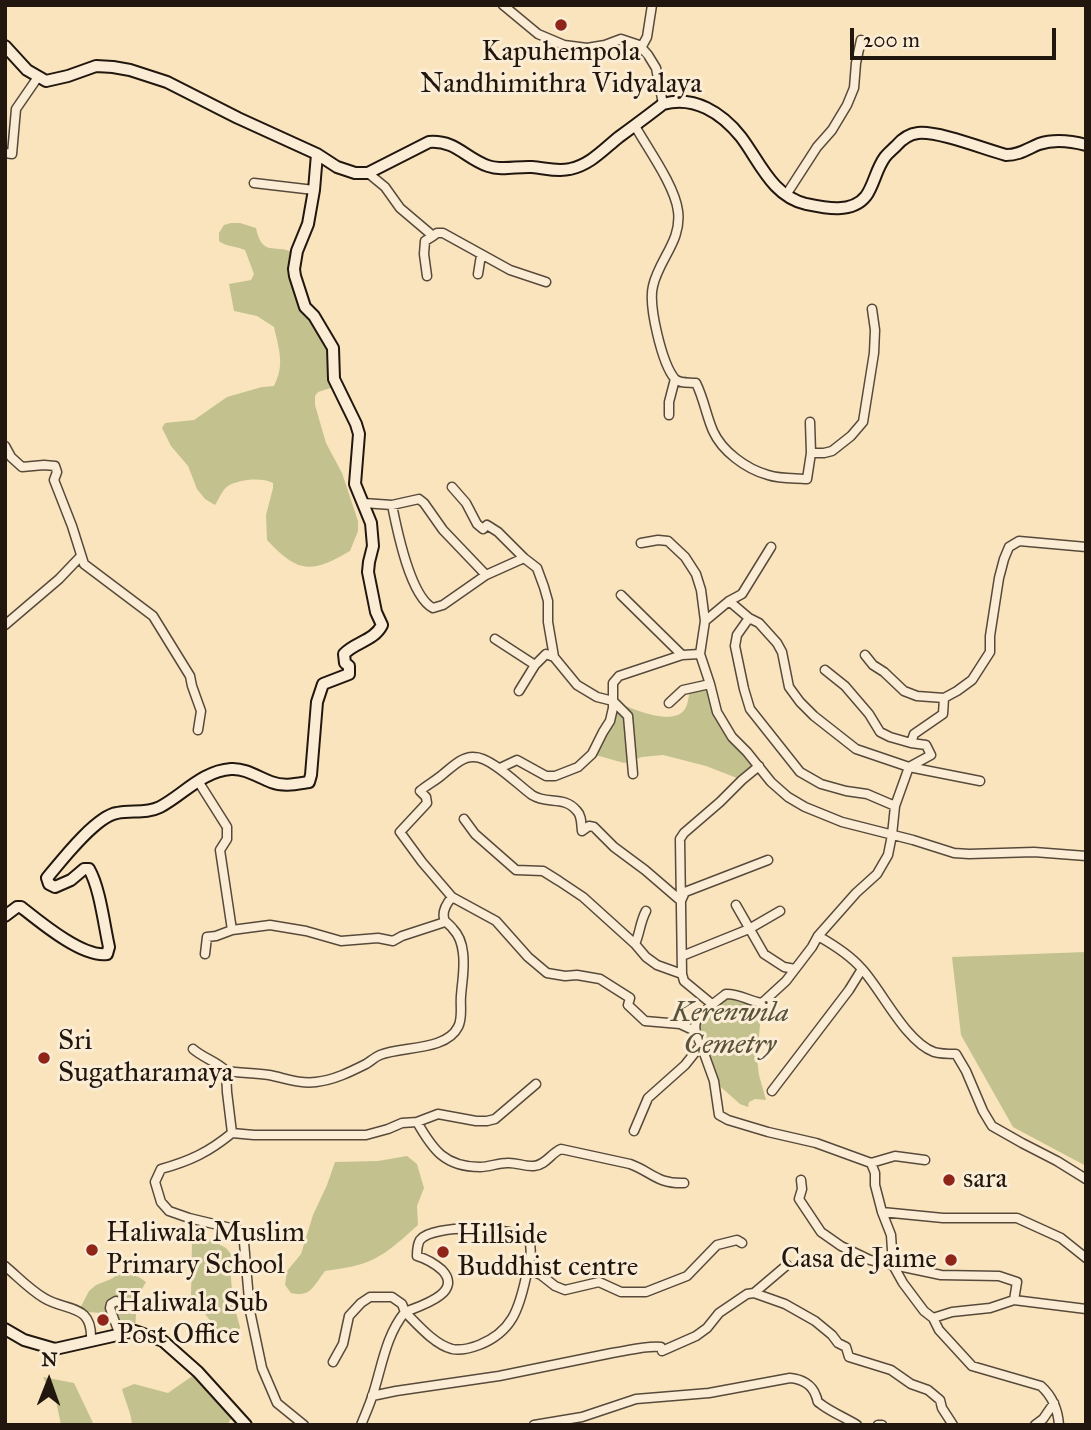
<!DOCTYPE html>
<html>
<head>
<meta charset="utf-8">
<style>
	body { margin:0 }
	#map { position:relative; width:1091px; height:1430px; overflow:hidden; background:#f9e4be; font-family:"IM FELL Great Primer",serif }
	canvas { display:block }
	.frame { position:absolute; inset:0; border:7px solid #22170f; pointer-events:none }
	.north { position:absolute; left:14px; top:1346px; width:70px; height:70px; -webkit-text-stroke:5px #fbedd5; paint-order:stroke; rotate:1deg; font-size:19px; font-weight:700; line-height:28px; text-align:center; color:#22170f }
	.north::after { content:''; display:block; margin:auto; width:24px; height:32px; background:#22170f; clip-path:polygon(50% 0,100% 100%,50% 72%,0 100%) }
	.scale { position:absolute; left:850px; top:28px; width:206px; height:32px; box-sizing:border-box; border:4px solid #22170f; border-top:0; padding-left:9px; font-size:21px; line-height:24px; white-space:nowrap; color:#22170f; -webkit-text-stroke:5px #fbedd5; paint-order:stroke }
</style>
</head>
<body>
<div id="map">
<canvas width="1091" height="1430"></canvas>
<div class="frame"></div>
<div class="north">N</div>
<div class="scale">200 m</div>
</div>
<script>
const ctx = document.querySelector('canvas').getContext('2d');
ctx.lineJoin = 'round';
function paint(path, color) {
  ctx.fillStyle = color;
  ctx.fill(path, 'evenodd');
}
function trace(path, color, width, dash) {
  ctx.strokeStyle = color;
  ctx.lineWidth = width;
  ctx.lineCap = dash ? 'butt' : 'round';
  ctx.setLineDash(dash || []);
  ctx.stroke(path);
}
function write(font, color, halo, rows, align = 'center') {
  ctx.font = font + ' "IM FELL Great Primer",serif';
  ctx.lineWidth = 6;
  ctx.setLineDash([]);
  ctx.textBaseline = 'middle';
  ctx.strokeStyle = halo;
  ctx.fillStyle = color;
  for (const [text, x, y, turn = 0] of rows) {
    ctx.save();
    ctx.translate(x, y);
    ctx.rotate((+turn || 0) * Math.PI / 180);
    ctx.textAlign = isNaN(turn) ? turn : align;
    if (halo) ctx.strokeText(text, 0, 0);
    ctx.fillText(text, 0, 0);
    ctx.restore();
  }
}
paint(new Path2D(`
	M231 223H240L256 228C262 257 274 244 292 252L295 276 333 348 337 386 318 392 315 396V405L326 443 342 473 358 521V531L350 551C311 574 298 573 267 540L266 515 273 488V483C262 477 239 479 228 486 222 490 219 499 215 505L205 499 197 489 188 466 171 446 162 428 165 423 194 420 227 397 262 387 274 386C285 364 279 350 274 327L257 316 234 311 229 284 251 280 254 274 245 250C236 246 227 247 219 241V233L224 225Z
	M710 684 717 712 759 766 742 780 706 766 663 755 642 757 624 763 592 754 603 732 613 701C629 707 673 728 685 709 688 705 688 697 690 692Z
	M1086 952V1166L1013 1127 961 1035 952 957Z
	M726 994 762 1003 757 1058 759 1075 766 1100 755 1099 749 1102 748 1107 740 1104 714 1081 696 1022Z
	M407 1156 417 1164 424 1188 417 1206 418 1225C400 1241 382 1259 358 1265 347 1268 336 1269 325 1271 314 1285 311 1298 291 1293L285 1285 287 1271 301 1254 313 1215 327 1185 335 1162 378 1161Z
	M196 1232 226 1248 231 1254 230 1266 233 1302 240 1327 236 1346 216 1328 191 1296 192 1241Z
	M122 1272 139 1277 146 1282 137 1298 135 1331 124 1332C105 1308 107 1314 78 1312L89 1291 96 1285 111 1279Z
	M198 1372 235 1413 227 1425H132C131 1412 125 1401 122 1389L134 1384 168 1393Z
	M43 1377 74 1383 94 1425H61L55 1396 47 1386Z`), '#c3c28e');
const street = new Path2D(`
	M503 5 538 34 564 45 587 48 605 45 621 39 639 45 648 55 656 68 663 104
	M641 48 647 37 652 5
	M635 126C648 149 675 186 678 211 682 241 659 259 653 286 648 305 662 364 675 379 680 384 690 382 696 383 704 399 706 415 713 431 722 451 746 469 768 475 780 479 794 478 807 479L811 453 810 422
	M5 153 12 154 16 109 38 77
	M368 173 385 187 400 208 433 236 425 241 424 254 427 276
	M254 183 314 190
	M786 195 817 147 832 130 847 105 854 88 856 63 861 40
	M433 236 437 233H443L510 270 546 282
	M478 274 481 255
	M669 415V402L675 379
	M5 446 11 457 22 467 44 465 55 466 57 472 54 480 72 526 84 564 153 616 190 676 192 686 201 711 198 730
	M811 453H824L832 451 851 436 863 422 874 353 875 330 872 309
	M452 487 466 503 477 524 483 529 487 525 498 532 524 558
	M363 503 392 505 419 499 424 503 443 530 486 575
	M392 505C397 530 410 596 433 608L443 605 486 575 524 558 537 568 544 587 548 601V622L554 657 577 685 597 697 613 701 628 716 633 774
	M641 543 658 540 668 541 685 557 696 574 701 590 705 621 700 654 710 684 717 712 732 737 747 752 771 782 788 797 805 807 842 822 913 840 954 853 969 854 1034 852 1086 856
	M621 595 682 655
	M729 601 749 618
	M705 621 729 601 742 594 771 547
	M5 625 59 579 80 557
	M495 639 535 665
	M865 655 873 665 884 672 904 691 917 696 944 698 957 691 972 680 990 652V636L999 578 1004 559 1009 547 1019 541 1086 547
	M825 670 845 686 869 714 880 732 890 737 911 743
	M519 691 535 665 546 654 554 657
	M669 703 683 690 710 684
	M500 768 517 760 546 776H555L578 767 592 754 603 732 610 721 613 708V683L619 676 682 655 700 654
	M198 781 227 827V839L220 850 232 930
	M895 806 867 794 846 791 821 784 800 772 750 709 744 689 735 646 737 635 749 618 759 623 777 643 782 652 789 687 800 702 814 716 856 749 909 767 980 781
	M464 819 475 834 516 870 543 871 559 881 583 897 635 944 646 957 657 965 682 974 684 981 713 1005
	M736 905 764 954 784 967 795 969
	M818 936C834 945 850 955 862 969 882 991 906 1042 934 1052 941 1054 949 1054 956 1054L966 1071 983 1111 992 1126 1022 1143 1057 1161 1086 1179
	M635 944C640 933 640 922 646 911
	M205 954 207 937 216 936 232 930 270 925 306 931 341 941 378 938 393 941 402 936 445 922
	M682 956 749 929 780 911
	M682 974 680 839 684 833 720 802 742 780 759 766
	M695 1031 680 1024 645 1021 628 1005 630 998 600 979 577 975 565 976 547 973 528 957 496 921 452 897 422 862 400 832 427 803 426 797 420 791C427 785 435 781 442 775 451 768 462 756 474 757 491 757 518 785 532 795 547 805 564 795 577 811 582 816 581 824 582 831L589 826 594 827 614 847 645 870 681 901 685 892 768 860
	M701 1045 714 1081 719 1115 728 1120 768 1132 816 1143 871 1163 895 1156 925 1160
	M193 1049C203 1058 218 1062 226 1071 240 1073 255 1073 269 1075 285 1078 299 1084 316 1082 334 1080 350 1072 366 1064 371 1061 375 1057 380 1055 402 1046 446 1051 458 1027 463 1018 460 1006 461 996 462 981 465 968 463 953 462 944 459 935 453 929 452 927 446 922 445 921 441 913 447 903 452 897
	M226 1071 227 1092 232 1133C209 1152 190 1161 161 1169L155 1182 161 1202 169 1211 189 1218 243 1231 250 1311 262 1368 277 1403 304 1425
	M772 1091 849 990 862 969
	M417 1122C433 1150 445 1167 480 1167 489 1167 498 1163 507 1163 516 1162 525 1167 534 1166 546 1165 551 1153 561 1149L630 1164C652 1172 657 1184 684 1183
	M634 1131 648 1098 685 1065 701 1045C698 1038 693 1030 696 1022 700 1013 718 1000 726 994 741 994 748 1001 762 1003L786 981 812 947 818 936 856 893 877 874 888 855 892 835 895 806 909 767 931 755 926 745 911 743 914 734 943 714 944 698
	M232 1133 254 1135H366L388 1129 402 1123 417 1122 438 1114 476 1121H487L495 1119 536 1084
	M871 1163 875 1173V1185L882 1212 891 1235 893 1265 903 1283 924 1311 933 1318 939 1330 972 1366 1041 1386C1052 1396 1058 1410 1059 1425
	M801 1180 802 1189 799 1199 821 1232 841 1246 870 1260 941 1275 999 1276 1017 1282 1014 1300
	M882 1212 943 1218H1017L1061 1238 1086 1258
	M5 1266C18 1277 29 1289 44 1298 67 1312 93 1303 91 1341
	M528 1269 541 1275 555 1286 565 1290 599 1282 621 1292H646L687 1276 717 1245 737 1240 742 1243
	M754 1293 787 1265
	M933 1318 952 1312 990 1308 1014 1300 1086 1309
	M119 1333 110 1308 111 1304 116 1301 135 1308 141 1307 143 1303
	M333 1362 343 1344 349 1316 361 1303 370 1297H392L402 1304 405 1312C420 1306 464 1293 442 1270 434 1263 427 1259 417 1256 417 1251 417 1245 420 1240 433 1223 514 1227 529 1239 533 1252 529 1264 526 1277 519 1309 512 1332 479 1345 471 1348 461 1351 452 1349 434 1344 418 1325 405 1312 386 1335 382 1366 373 1394 370 1404 365 1415 361 1425
	M372 1396 396 1391 499 1376 612 1353C628 1351 645 1345 661 1347L662 1351 696 1336 707 1328 719 1313 747 1294 754 1293 785 1304 815 1321 832 1335 838 1343 846 1347 849 1357 891 1370 911 1384 928 1390 940 1400 942 1408 953 1425
	M534 1425 582 1417 636 1399 709 1393 790 1378C801 1379 812 1384 816 1396 819 1403 815 1400 822 1405 833 1413 846 1418 857 1425
	M878 1425H882
	M1035 1425 1043 1419 1054 1403`);
const secondary = new Path2D(`
	M5 46 27 70 46 81 68 76 96 66 113 67 130 70 167 82 238 118 317 154 337 167 355 173H368L429 142C456 140 465 158 488 166 502 171 517 166 532 167 545 168 557 172 570 169 590 165 604 149 619 137 634 126 649 115 663 104 694 95 722 113 741 137 760 162 772 196 806 204 825 208 852 214 866 196 874 185 876 169 885 157 888 153 892 150 896 146 902 139 909 134 918 133 939 131 984 149 1006 155 1019 155 1027 149 1039 144 1054 139 1071 141 1086 145
	M5 916 17 907H21C40 922 83 958 107 954L109 947C104 925 100 888 89 869H84L71 880 55 887 49 884 47 878C61 861 96 816 117 813 132 810 146 814 160 807 183 795 202 771 231 769 245 768 258 777 271 782 284 787 296 784 309 782L311 775 317 702 323 684 349 674V666L345 663 344 654C355 642 374 641 382 625L376 612 368 572 369 562 373 546 371 523 355 484 359 434 356 424 334 379 333 348 314 316 305 307 295 276 294 269 297 251 308 224 314 190 317 154
	M5 1329 24 1340 55 1349 135 1331 163 1341 198 1372 246 1425`);
trace(street, '#584a3b', 11);
trace(secondary, '#22170f', 14);
trace(street, '#fbedd5', 8);
trace(secondary, '#fbedd5', 10);
for (const [x, y, r, color] of [
	[561,25,7,"#8f2418"],
	[44,1058,7,"#8f2418"],
	[949,1180,7,"#8f2418"],
	[92,1250,7,"#8f2418"],
	[443,1252,7,"#8f2418"],
	[951,1260,7,"#8f2418"],
	[103,1320,7,"#8f2418"]
]) {
  const dot = new Path2D();
  dot.arc(x, y, r, 0, 2 * Math.PI);
  ctx.fillStyle = color;
  ctx.fill(dot);
  trace(dot, '#fbedd5', 2.5);
}
write('28px', '#22170f', '#fbedd5', [
	["Kapuhempola",561,53,"center"],
	["Nandhimithra Vidyalaya",561,85,"center"],
	["Sri",58,1042],
	["Sugatharamaya",58,1074],
	["sara",963,1180],
	["Haliwala Muslim",106,1234],
	["Primary School",106,1266],
	["Hillside",457,1236],
	["Buddhist centre",457,1268],
	["Casa de Jaime",937,1260,"right"],
	["Haliwala Sub",117,1304],
	["Post Office",117,1336]
], 'left');
write('italic 28px', '#5a533b', '#fbedd5', [
	["Kerenwila",730,1014],
	["Cemetry",730,1046]
]);
</script>
</body>
</html>
